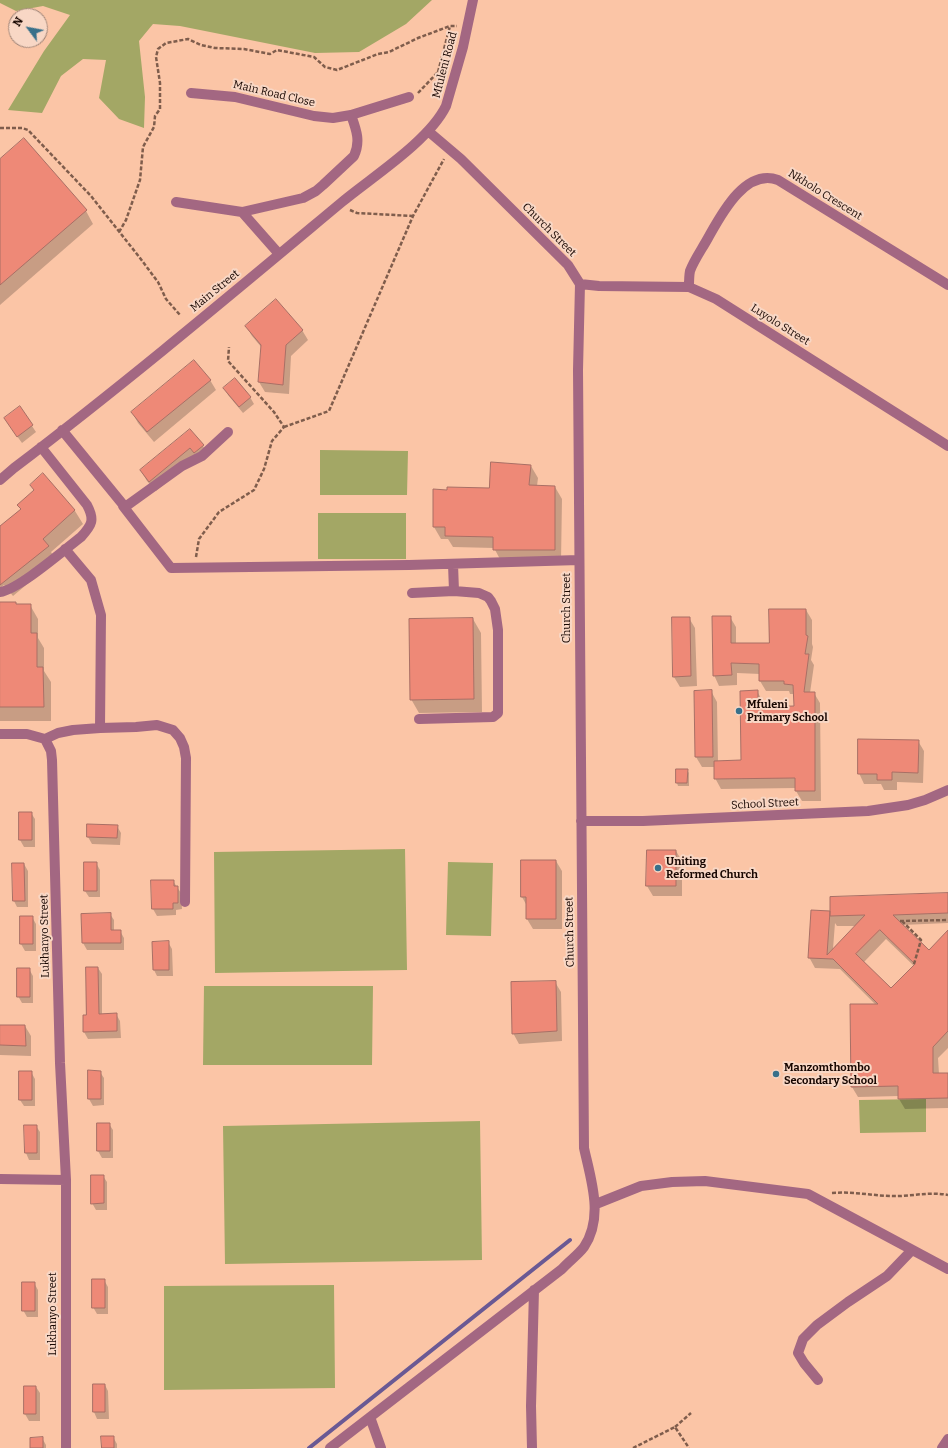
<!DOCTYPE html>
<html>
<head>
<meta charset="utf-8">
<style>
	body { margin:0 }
	#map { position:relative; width:948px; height:1448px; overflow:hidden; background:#fbc5a6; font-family:Bitter,serif }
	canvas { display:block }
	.north { position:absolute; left:8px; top:8px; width:40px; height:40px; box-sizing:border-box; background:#f8d7c5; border:1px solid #9e8376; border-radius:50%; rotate:302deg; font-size:11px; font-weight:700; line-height:16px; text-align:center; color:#170600 }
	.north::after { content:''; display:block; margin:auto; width:14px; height:18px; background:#38708a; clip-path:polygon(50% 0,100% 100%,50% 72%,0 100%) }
</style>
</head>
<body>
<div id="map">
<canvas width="948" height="1448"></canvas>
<div class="north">N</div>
</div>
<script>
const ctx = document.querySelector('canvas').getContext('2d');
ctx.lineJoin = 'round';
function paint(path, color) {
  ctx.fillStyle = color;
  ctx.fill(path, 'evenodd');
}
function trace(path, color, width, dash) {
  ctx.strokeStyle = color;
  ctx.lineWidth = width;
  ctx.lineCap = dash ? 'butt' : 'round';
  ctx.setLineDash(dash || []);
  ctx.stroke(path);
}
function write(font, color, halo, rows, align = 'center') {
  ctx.font = font + ' Bitter,serif';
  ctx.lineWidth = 4;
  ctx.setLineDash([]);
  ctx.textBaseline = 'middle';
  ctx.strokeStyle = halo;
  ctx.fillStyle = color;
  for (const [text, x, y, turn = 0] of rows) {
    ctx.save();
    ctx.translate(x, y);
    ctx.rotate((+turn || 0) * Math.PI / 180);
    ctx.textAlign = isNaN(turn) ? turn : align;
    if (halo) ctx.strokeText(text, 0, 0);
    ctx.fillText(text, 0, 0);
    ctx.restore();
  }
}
paint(new Path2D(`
	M0 0H432L406 24 359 52 315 53 180 26 153 24 139 41 145 97 144 128 119 119 99 98 106 60 83 59 61 76 42 113 8 110 44 51 70 15 43 6 16 11 0 3Z
	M320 450 408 451 407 495H320Z
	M318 513H406V559H318Z
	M405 849 407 970 215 973 214 852Z
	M448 862 493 863 491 936 446 935Z
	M204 986H373L372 1065H203Z
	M926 1099V1132L860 1133 859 1100Z
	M480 1121 482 1260 225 1264 223 1126Z
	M334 1285 335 1388 164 1390V1286Z`), '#a3a765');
paint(new Path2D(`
	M0 160 86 211 93 224 0 305Z
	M246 326 302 330 308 340 291 356 289 394 265 392 259 382 262 348 252 336Z
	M210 380 216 390 154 442 138 423 132 412Z
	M224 388 250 397 254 404 243 413 228 395Z
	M20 408 36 432 22 443 9 425Z
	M190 430 203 446 209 456 196 458 156 491 147 481 141 471Z
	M531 466 538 478 537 486 555 487 562 499 561 562 501 561 494 548 453 547 448 539H441L434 527 448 491 490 489Z
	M43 475 75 511 83 524 51 552 56 560 13 596 4 585 0 589V527L21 509 19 505 35 491Z
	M0 603H16L17 605H30L38 619V638L44 648V671L51 682V721H0Z
	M806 610 812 620V644L813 647 811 660 814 665 810 693H814L820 703 821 801H802L796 791V788L721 789 715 778V767H702L696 757 711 691 717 702 718 762 742 761 757 691 763 702V708L795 707 794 694H790L789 691H766L760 681V674L737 673V685L719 686 714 675 730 617 736 627V644H770Z
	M689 618 695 628 697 686 680 687 674 677Z
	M473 619 481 633 482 712 419 713 411 699Z
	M918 741 924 751 923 783 897 782V790H884L881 784H864L859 773Z
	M687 770 689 773V786H678L677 783Z
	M20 813H31L35 819V847H24L20 840Z
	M88 825 117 826 121 833 120 845 92 844 88 837Z
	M676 851 682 861V896H653L647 886Z
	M556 861 562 871V929H533L527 919V906L522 897Z
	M96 863 100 870V897H89L85 891Z
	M24 864 28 871V907H17L14 901Z
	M173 881 181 893 182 909 176 910V915L157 916 153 909Z
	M948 894V923L902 925 929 951 948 931V1048L938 1058 939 1074H948V1108L905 1109 899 1099V1096L858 1097 852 1087 876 1005 840 969 815 968 809 957 829 912 831 916ZM835 923 837 926H856L833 949ZM886 939 914 966 891 989 864 962Z
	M110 914 114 920V931H120L124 938V950H87L83 943Z
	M21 917H32L36 924V951H25L21 944Z
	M168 942 172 949 173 976H157L154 970Z
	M98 968 102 974V1015L116 1014 120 1021 121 1038 88 1039 84 1032V1016H87Z
	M29 969 33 976V1003H22L18 996Z
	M555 982 561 992 562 1041 519 1044 513 1033Z
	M0 1026H25L31 1036V1056L0 1055Z
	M89 1071 100 1072 104 1078V1105L93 1106 89 1099Z
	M31 1072 35 1079V1106H24L20 1100Z
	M98 1124H109L113 1130V1158H102L98 1151Z
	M25 1126H36L40 1132V1160H29L26 1153Z
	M103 1176 107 1182V1210H96L92 1203Z
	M104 1280 108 1287V1314H97L93 1307Z
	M34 1283 38 1290V1317H27L23 1310Z
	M94 1385H105L108 1391 109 1419H97L94 1412Z
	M36 1387 40 1393V1421H29L25 1414Z
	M113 1437 117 1444V1448H103Z
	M42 1438 46 1445V1448H31Z`), '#0003');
trace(new Path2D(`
	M309 1448 570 1240`), '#6a5994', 4);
const building = new Path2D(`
	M24 138 87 210 0 285V159Z
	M276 299 303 330 286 345 283 385 258 382 261 345 245 326Z
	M194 360 211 380 147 432 131 412Z
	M235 378 251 397 239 407 223 388Z
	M20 406 33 425 17 437 4 418Z
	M190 429 204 445 194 453 190 448 149 482 140 470Z
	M491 462 531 465 529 485 555 486V550H493V537L445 536V527H433V489L447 490V487L489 488Z
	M43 473 75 510 43 539 49 546 0 585V526L21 509 17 505 34 490 30 485Z
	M0 602H16V604H31V633H37V667H43L44 707H0Z
	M769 609H806V635L808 636 805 654H809L804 692H815V791H795V778L714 779V761L741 760 740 691 758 690V707L794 706 793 685 784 684V681H759V664L731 663 732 675 713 676 712 616H731V643H769Z
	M672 617H690L691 676 673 677Z
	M473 618 474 699 410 700 409 619Z
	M712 690 713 757H695L694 691Z
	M858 739 919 740 918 773 892 772V780H877V774H858Z
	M676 769H688L687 783H676Z
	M19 812H32V840H19Z
	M87 824 118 825 117 838 87 837Z
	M647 850H676V886H646Z
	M521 860H556V919H526V897H521Z
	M84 862H97V891H84Z
	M12 863H24L25 901H13Z
	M151 880H174V886H178V903H173V909H152Z
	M948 893V913L893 915 929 950 948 930V1031L933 1047V1073H948V1098L898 1099V1086L851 1087 850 1004H878L833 959 808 958 811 910 830 911 827 955 865 915 830 916V897ZM880 930 915 964 891 988 856 954Z
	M111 913V930H121V943H82L81 914Z
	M20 916H33V944H20Z
	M169 941V970H153L152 942Z
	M86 967H98L99 1014 117 1013V1031L83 1032V1015H86Z
	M17 968H30V997H17Z
	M556 981 557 1031 512 1034 511 982Z
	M0 1025H25L26 1046 0 1045Z
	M88 1070 101 1071V1099H88Z
	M19 1071H32V1100H19Z
	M97 1123H110V1151H97Z
	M24 1125H37V1153H25Z
	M91 1175H104V1203L91 1204Z
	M92 1279H105V1308H92Z
	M22 1282H35V1311H22Z
	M93 1384H105V1412H93Z
	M24 1386H36V1414H24Z
	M101 1436H114V1448H102Z
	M43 1437V1448H30V1438Z`);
paint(building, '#ee8977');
trace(building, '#a86f65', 1);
trace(new Path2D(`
	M438 72 450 26
	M418 93 438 72 444 74
	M0 128H22L28 130 91 196 140 258 158 282 166 299 180 315
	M350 210 357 213 413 216
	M119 232 126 220 140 180 143 147 154 127 155 116 160 109V83L156 57 158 49 166 43 188 39 201 45 215 48 244 49 270 54 277 50 314 57 325 67 337 70 378 54 389 52 418 38 450 26H457
	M284 427 329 411 413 216 444 159
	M196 557 199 539 219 512 254 490 264 469 272 441 284 427 274 412 228 361 229 347
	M900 921 948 920
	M902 921 921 940 914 964
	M832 1193C855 1191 878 1197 901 1196 917 1195 932 1192 948 1195
	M675 1427 691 1413
	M633 1448 675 1427 689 1448`), '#7f5d4c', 2.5, [4, 2]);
trace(new Path2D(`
	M191 93 235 97 314 116 333 118 351 115 409 97
	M176 202 242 212 303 198 316 191 323 185 354 156C361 141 356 129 351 115
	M242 212 279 254
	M580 284 599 286 689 287 716 299 948 446
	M689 287C689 282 689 276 690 271 694 260 702 249 708 238 721 215 745 168 778 180L948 285
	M62 430 125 507 182 466 202 456 228 432
	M0 480 14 468C126 383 234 292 342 202 372 177 429 141 446 106L463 47 473 0
	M123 506 171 568 409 565 579 560
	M65 549 91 580 101 615 100 728
	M453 564 454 591
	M0 592C18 590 64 550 81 537 92 525 95 520 87 505L41 447
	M412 593 454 591 479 593 488 597 491 601 495 609 498 630V713L493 717 419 719
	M0 734H27L45 739 51 751 52 760 60 1063 66 1180V1448
	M45 739 58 733 73 730 100 728 136 727 157 725 173 730 180 738 184 747 186 758 185 902
	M581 821H643L868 811 908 805 925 800 948 790
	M0 1179 66 1180
	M596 1204 641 1186 672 1182 705 1181 808 1194 948 1269
	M818 1380 804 1363 798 1353 803 1339 817 1325 848 1302 887 1276 912 1250
	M370 1417 381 1448
	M330 1448 562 1269C568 1262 578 1255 584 1247 604 1217 591 1180 584 1148L578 370 580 284 568 265 461 159 428 131
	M532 1448 531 1406 534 1290
	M942 1448 948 1439`), '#a36782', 10);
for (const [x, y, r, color] of [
	[739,711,4,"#38708a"],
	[658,868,4,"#38708a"],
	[776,1074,4,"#38708a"]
]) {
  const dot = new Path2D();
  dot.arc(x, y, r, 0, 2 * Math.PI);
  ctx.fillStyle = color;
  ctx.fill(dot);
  trace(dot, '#f8d7c5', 1.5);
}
write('11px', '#170600', '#f8d7c5', [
	["Mfuleni Road",445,65,-75],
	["Main Road Close",274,94,13],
	["Nkholo Crescent",825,195,32],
	["Church Street",549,230,45],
	["Main Street",215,291,-39],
	["Luyolo Street",780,325,32],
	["Church Street",567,608,-90],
	["School Street",765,804,-3],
	["Church Street",570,932,-91],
	["Lukhanyo Street",45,936,-91],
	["Lukhanyo Street",53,1314,-90]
]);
write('bold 11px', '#170600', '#f8d7c5', [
	["Mfuleni",747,705],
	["Primary School",747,718],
	["Uniting",666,862],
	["Reformed Church",666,875],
	["Manzomthombo",784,1068],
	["Secondary School",784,1081]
], 'left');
</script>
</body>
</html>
